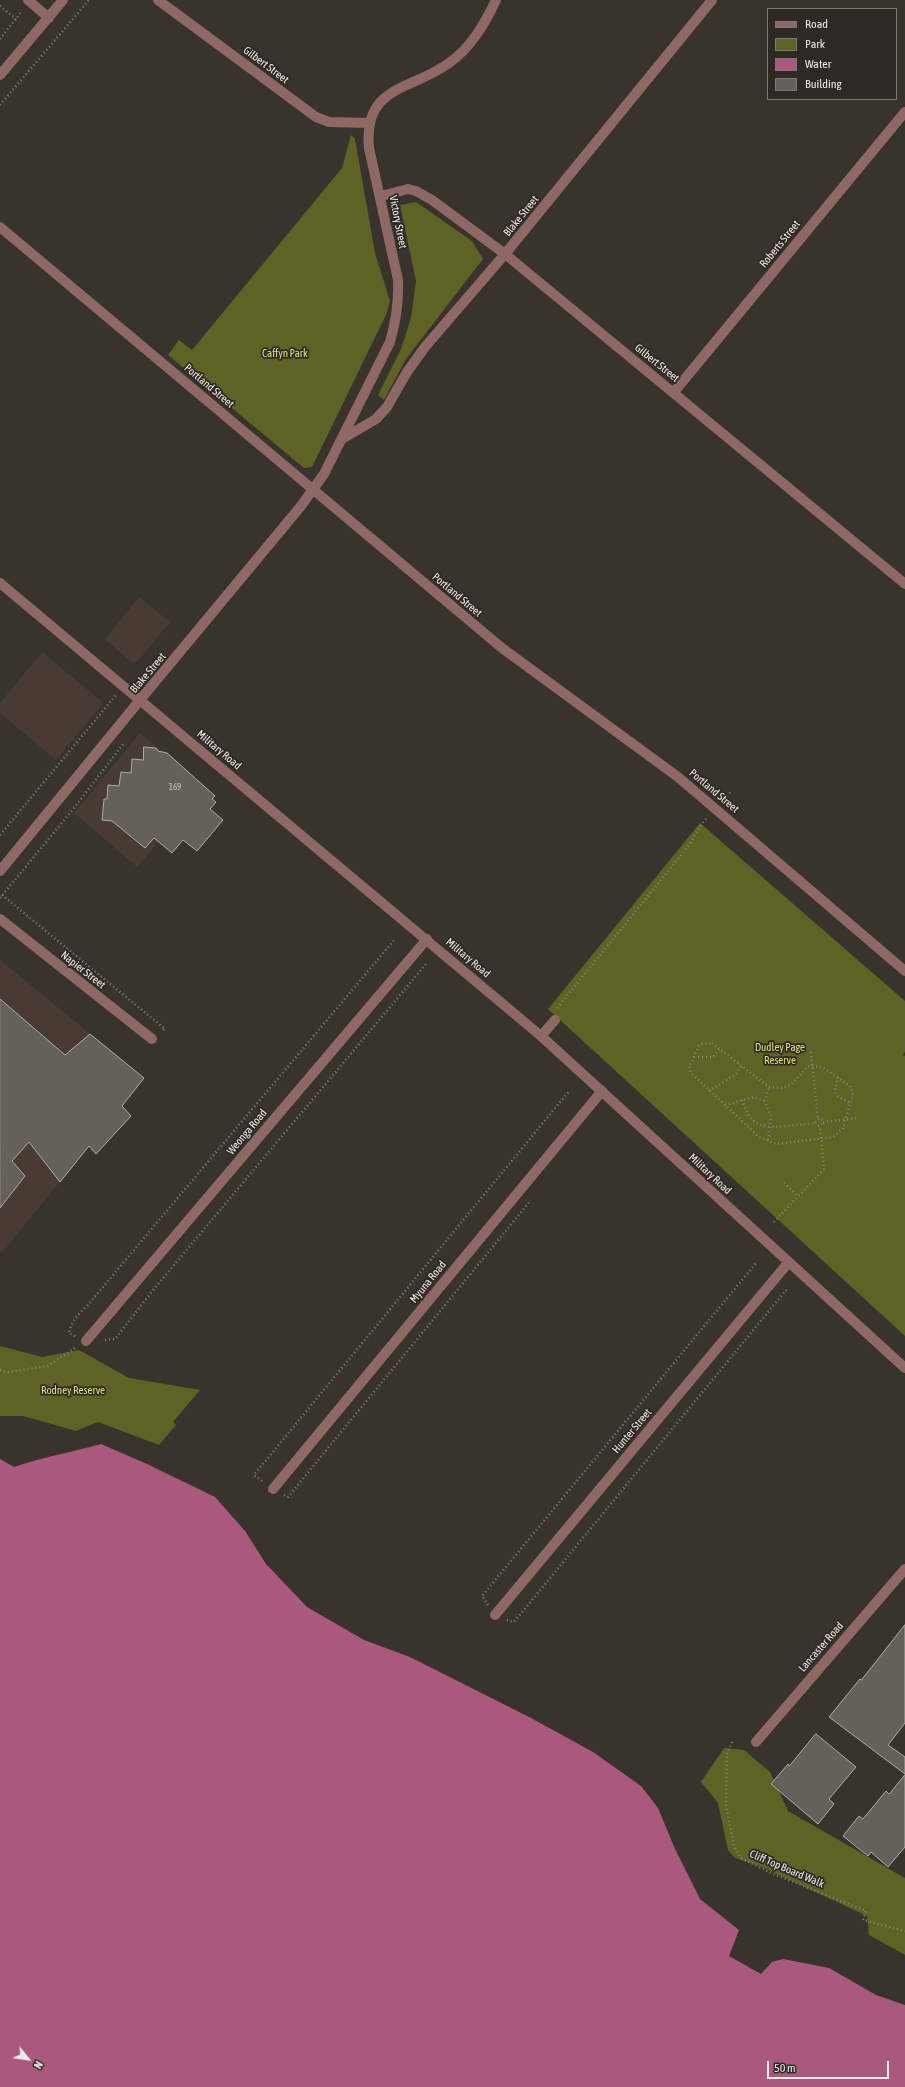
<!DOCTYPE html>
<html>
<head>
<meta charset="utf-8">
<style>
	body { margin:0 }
	#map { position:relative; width:905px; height:2087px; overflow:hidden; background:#39332e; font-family:"Asap Condensed",sans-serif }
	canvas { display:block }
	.legend { position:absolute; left:767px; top:8px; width:130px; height:92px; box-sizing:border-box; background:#2f2925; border:1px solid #7c7773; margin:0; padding:5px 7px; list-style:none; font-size:12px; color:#efebe8 }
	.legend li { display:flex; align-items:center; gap:8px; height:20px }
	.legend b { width:20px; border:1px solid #7c7773 }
	.north { position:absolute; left:8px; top:2039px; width:40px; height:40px; -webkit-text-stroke:3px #2f2925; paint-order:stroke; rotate:120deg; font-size:11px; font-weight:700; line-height:16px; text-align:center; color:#efebe8 }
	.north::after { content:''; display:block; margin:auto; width:14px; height:18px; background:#efebe8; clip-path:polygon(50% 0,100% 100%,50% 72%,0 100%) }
	.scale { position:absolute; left:767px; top:2061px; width:122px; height:18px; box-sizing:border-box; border:2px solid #efebe8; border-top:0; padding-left:5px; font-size:12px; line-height:14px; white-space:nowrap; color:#efebe8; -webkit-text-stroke:3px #2f2925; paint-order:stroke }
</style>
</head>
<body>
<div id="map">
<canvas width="905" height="2087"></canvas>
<ul class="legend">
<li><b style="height:5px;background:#8e6865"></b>Road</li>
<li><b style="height:11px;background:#5e6224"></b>Park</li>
<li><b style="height:11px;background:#a95a7c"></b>Water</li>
<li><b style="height:11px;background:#65615a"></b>Building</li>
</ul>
<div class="north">N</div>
<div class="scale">50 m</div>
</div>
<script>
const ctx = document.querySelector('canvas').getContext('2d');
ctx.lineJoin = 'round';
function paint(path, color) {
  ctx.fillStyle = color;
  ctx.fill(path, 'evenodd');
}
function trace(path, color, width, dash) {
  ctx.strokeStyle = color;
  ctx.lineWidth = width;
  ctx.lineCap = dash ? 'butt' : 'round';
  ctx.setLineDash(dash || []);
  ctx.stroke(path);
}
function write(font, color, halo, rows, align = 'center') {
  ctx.font = font + ' "Asap Condensed",sans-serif';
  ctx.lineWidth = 3.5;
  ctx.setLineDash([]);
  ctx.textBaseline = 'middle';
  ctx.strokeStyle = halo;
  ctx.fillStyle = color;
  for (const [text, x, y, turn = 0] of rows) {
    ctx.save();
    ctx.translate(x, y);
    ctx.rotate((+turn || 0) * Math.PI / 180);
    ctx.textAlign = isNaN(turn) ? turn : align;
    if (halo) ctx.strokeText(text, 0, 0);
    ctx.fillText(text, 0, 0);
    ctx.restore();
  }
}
paint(new Path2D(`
	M139 597 170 622 138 661 131 662 105 639Z
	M42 652 100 700 101 706 56 760 0 713V703Z
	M140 733 205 787 137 867 74 813Z
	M0 960 144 1078 2 1253 0 1252Z`), '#473b33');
paint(new Path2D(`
	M351 135 355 139 375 253 390 301 386 315 312 467 304 468 168 355 179 340 192 350 342 168Z
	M416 202 472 241 483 259 406 359 384 400 378 395 401 349 411 318 416 281 400 205Z
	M700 823 905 1001V1052L903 1055 905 1056V1336L548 1009Z
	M0 1346 42 1357 79 1350 129 1378 200 1390 173 1422 176 1425 159 1445 98 1422 76 1431 23 1416H0Z
	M724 1748 744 1750 770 1772 788 1811 905 1878V1955L869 1935 867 1916 762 1867 735 1858 728 1850 718 1803 701 1782Z`), '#5e6224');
paint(new Path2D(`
	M101 1444 147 1464 215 1497 245 1531 266 1564 307 1607 364 1640 410 1657 531 1718 593 1752 641 1786 658 1808 675 1849 700 1899 739 1930 729 1956 761 1974 772 1962 783 1959 829 1968 876 1995 905 2005V2087H0V1459L14 1467C43 1457 72 1452 101 1444Z`), '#a95a7c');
const building = new Path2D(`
	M144 747 156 748 158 751 167 753 215 796 212 799 216 802 210 809 223 820 197 851 183 840 172 853 154 838 145 848 112 821 102 820 104 799H107L108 785 119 786 121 772 131 773 132 759 143 760Z
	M0 999 65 1055 90 1034 144 1078 122 1106 131 1116 96 1154 89 1146 60 1182 29 1142 12 1161 25 1176 0 1208Z
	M905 1625V1723L888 1745 905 1757V1774L829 1717 860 1679 861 1680Z
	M816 1734 856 1767 829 1799 834 1804 818 1824 771 1784 788 1764 789 1766Z
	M905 1775V1847L888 1867 871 1852 868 1856 843 1836 859 1816 863 1819 886 1791 889 1794Z`);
paint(building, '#65615a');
trace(building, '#b0aca4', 1);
trace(new Path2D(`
	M0 6 16 19
	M0 39 22 11
	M0 105 89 0
	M724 799 732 791
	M0 835 116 695
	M2 895 165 1029 161 1031
	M0 898 74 808 124 743
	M557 1008 687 848C694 838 698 827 707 818
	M712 1043 769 1087 783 1088 792 1084 808 1066 822 1067 850 1086 853 1093 843 1129 833 1137 776 1144 759 1137 691 1073 689 1067 700 1044Z
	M811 1052 818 1119
	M694 1057H713L720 1048
	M838 1077 835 1090 837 1096 850 1103
	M709 1091 736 1074 742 1066
	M742 1100C745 1108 748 1117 755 1122 767 1131 801 1124 816 1123
	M725 1105 754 1097 765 1101
	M815.5 1122a3.5 3.5 0 1 1 7 0a3.5 3.5 0 1 1-7 0Z
	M823 1122 858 1118
	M768 1140 771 1117 765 1101 769 1087
	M784 1183 798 1196
	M774 1222 824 1169 820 1126
	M75 1336 69 1333C71 1322 78 1314 87 1306L395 939
	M105 1340 115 1339 154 1289 426 964
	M0 1370 8 1372 48 1366 75 1348
	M262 1481 254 1475 570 1090
	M284 1495 288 1497 531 1200
	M488 1605 482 1596 757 1262
	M507 1620 514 1622 787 1289
	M732 1742 727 1754 726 1805 734 1846 741 1858 771 1873 866 1911 863 1920 905 1931`), '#87827e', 2.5, [1, 3]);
trace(new Path2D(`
	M541 1036 555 1020`), '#8e6865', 10);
trace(new Path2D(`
	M381 196 408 189 416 191 432 200 505 254 905 584
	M0 227 502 648 678 777 905 971
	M674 392 905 112
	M342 439 376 419 387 407 407 372 425 347 505 254 712 0
	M0 871 140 700
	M0 919 152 1039
	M86 1341 427 939
	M273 1489 602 1091
	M495 1615 788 1263
	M756 1742 905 1569`), '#8e6865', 10);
trace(new Path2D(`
	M28 0 49 18
	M158 0 316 117 329 122 369 123
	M0 75 63 0
	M0 583 541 1036 905 1368
	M140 700 301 506 324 474 390 342C396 321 399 302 398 280L369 148C363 85 411 91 449 63 471 48 485 23 496 0`), '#8e6865', 10);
write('9px', '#ccc8c4', null, [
	["169",175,787]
]);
write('11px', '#efebe8', '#2f2925', [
	["Gilbert Street",266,65,37],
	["Blake Street",521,216,-51],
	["Victory Street",398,222,79],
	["Roberts Street",780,244,-51],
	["Gilbert Street",657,363,39],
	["Portland Street",209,386,40],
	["Portland Street",457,595,40],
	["Blake Street",148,673,-50],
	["Military Road",219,750,40],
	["Portland Street",714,791,40],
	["Military Road",468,958,40],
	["Napier Street",83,970,38],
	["Weonga Road",247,1132,-50],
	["Military Road",710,1174,43],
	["Myuna Road",428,1282,-51],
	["Hunter Street",632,1431,-50],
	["Lancaster Road",821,1647,-49],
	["Cliff Top Board Walk",787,1869,23]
]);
write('11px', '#dde56f', '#2f2925', [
	["Caffyn Park",285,354],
	["Dudley Page",780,1048],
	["Reserve",780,1061],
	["Rodney Reserve",73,1391]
]);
</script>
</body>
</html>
